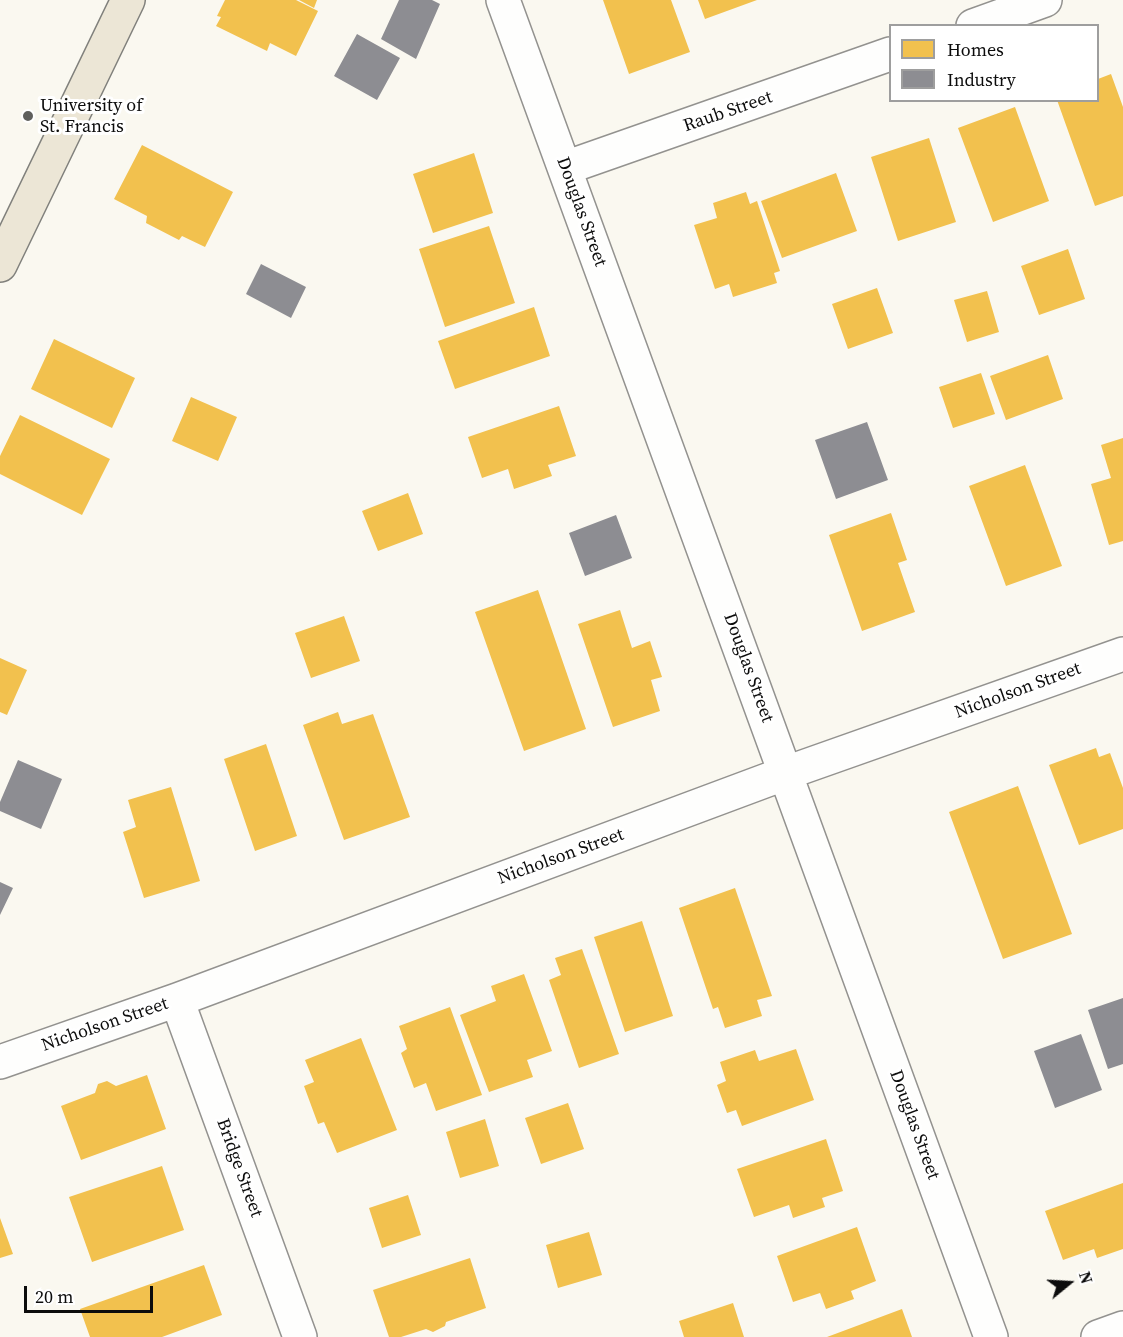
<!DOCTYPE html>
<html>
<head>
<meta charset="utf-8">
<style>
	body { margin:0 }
	#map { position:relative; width:1123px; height:1337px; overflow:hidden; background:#faf8f0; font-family:"Source Serif 4",serif }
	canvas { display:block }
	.legend { position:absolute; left:889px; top:24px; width:210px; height:78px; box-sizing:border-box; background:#fff; border:2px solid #9e9e9e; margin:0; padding:8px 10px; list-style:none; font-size:18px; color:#0c0c0c }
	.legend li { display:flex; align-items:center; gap:12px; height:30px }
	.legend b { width:30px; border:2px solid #9e9e9e }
	.north { position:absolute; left:1039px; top:1253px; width:60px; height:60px; -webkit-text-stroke:4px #fff; paint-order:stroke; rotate:72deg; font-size:16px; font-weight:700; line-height:24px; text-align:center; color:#0c0c0c }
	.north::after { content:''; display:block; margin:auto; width:21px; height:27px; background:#0c0c0c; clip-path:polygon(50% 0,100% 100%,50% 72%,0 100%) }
	.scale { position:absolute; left:24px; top:1286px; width:129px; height:27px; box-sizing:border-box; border:3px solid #0c0c0c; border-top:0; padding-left:8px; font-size:18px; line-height:21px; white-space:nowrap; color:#0c0c0c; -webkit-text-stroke:4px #fff; paint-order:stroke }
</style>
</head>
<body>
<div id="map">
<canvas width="1123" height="1337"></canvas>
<ul class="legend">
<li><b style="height:16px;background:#f2c14e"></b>Homes</li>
<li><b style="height:16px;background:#8d8d92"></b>Industry</li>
</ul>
<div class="north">N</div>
<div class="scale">20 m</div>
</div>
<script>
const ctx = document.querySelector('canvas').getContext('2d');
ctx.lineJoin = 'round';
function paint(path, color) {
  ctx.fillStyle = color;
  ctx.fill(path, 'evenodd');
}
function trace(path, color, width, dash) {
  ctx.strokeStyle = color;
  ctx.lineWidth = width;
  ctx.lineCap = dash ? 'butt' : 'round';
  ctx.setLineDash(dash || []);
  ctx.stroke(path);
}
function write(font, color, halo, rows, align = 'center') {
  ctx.font = font + ' "Source Serif 4",serif';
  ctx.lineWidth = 6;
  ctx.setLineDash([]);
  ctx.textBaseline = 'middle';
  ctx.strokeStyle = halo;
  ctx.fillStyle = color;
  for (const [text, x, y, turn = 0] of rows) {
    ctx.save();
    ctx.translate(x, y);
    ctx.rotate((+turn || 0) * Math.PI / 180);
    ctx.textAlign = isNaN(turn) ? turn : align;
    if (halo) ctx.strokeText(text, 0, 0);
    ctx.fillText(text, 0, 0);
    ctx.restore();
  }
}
paint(new Path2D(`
	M225 0H296L318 11 296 56 270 43 267 51 216 26 221 17 217 16Z
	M299 0H317L314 8Z
	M603 0H671L690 52 629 74Z
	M698 0H757L705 19Z
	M1111 74 1123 107V196L1095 206 1057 100H1098V79Z
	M1015 107 1049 201 993 222 958 128Z
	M929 138 956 222 898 241 871 157Z
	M142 145 233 192 205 247 182 236 179 240 146 223 147 216 114 199Z
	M474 153 493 213 433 233 413 174Z
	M836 173 857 231 782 258 761 201Z
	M746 192 750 204 757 201 780 271 774 273 777 283 733 297 729 284 715 289 694 225 717 218 713 203Z
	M489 226 515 303 445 327 419 249Z
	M1068 249 1085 299 1039 315 1021 266Z
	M877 288 893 333 848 349 832 304Z
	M987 291 999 332 967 342 954 300Z
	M534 307 550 356 455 389 438 341Z
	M54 339 135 378 112 428 31 389Z
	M1048 355 1063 399 1006 420 990 376Z
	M981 373 995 414 953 428 939 387Z
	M191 397 237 417 218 461 172 441Z
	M559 406 576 456 548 465 552 476 514 489 508 469 482 478 468 437Z
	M20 415 110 459 82 515 0 474V456Z
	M1123 438V541L1109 545 1091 484 1111 478 1101 445Z
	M1025 465 1062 566 1006 586 969 486Z
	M408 493 423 534 378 551 362 511Z
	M891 513 907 560 898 563 915 612 862 631 829 535Z
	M538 590 586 729 524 751 475 612Z
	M620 610 632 648 650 641 662 677 651 680 660 711 613 727 578 624Z
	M344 616 360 661 311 678 295 633Z
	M0 658 27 670 7 715 0 712Z
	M338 712 342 724 373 714 410 817 344 840 303 725Z
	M266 744 297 836 255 851 224 759Z
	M1096 748 1099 757 1110 753 1123 788V829L1079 845 1049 765Z
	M1018 786 1072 934 1003 959 949 812Z
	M171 787 200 881 144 898 123 832 136 827 128 800Z
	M735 888 772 996 757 1000 762 1016 725 1028 718 1007 713 1009 679 908Z
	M642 921 673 1016 625 1032 594 937Z
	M582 949 619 1054 579 1068 549 980 561 975 555 958Z
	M524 974 552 1051 527 1060 533 1077 489 1092 460 1015 496 1001 491 986Z
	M450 1007 482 1095 436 1111 426 1083 414 1088 401 1053 407 1049 399 1026Z
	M361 1038 397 1130 337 1153 324 1122 318 1124 304 1086 314 1082 305 1060Z
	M796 1049 814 1100 742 1126 736 1110 727 1113 717 1085 726 1081 720 1062 755 1050 759 1061Z
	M147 1075 166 1129 81 1160 61 1106 95 1093 98 1084 107 1081 116 1086Z
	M568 1103 584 1149 541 1164 525 1118Z
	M485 1119 499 1166 460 1178 446 1132Z
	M826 1139 843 1191 822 1198 825 1207 793 1218 789 1205 754 1217 737 1169Z
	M162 1166 184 1230 92 1262 69 1197Z
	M1123 1183V1249L1097 1258 1094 1249 1063 1260 1045 1211Z
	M408 1195 421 1235 382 1248 369 1208Z
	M0 1218 13 1254 0 1258Z
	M857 1227 876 1281 851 1291 854 1299 826 1309 820 1293 793 1302 777 1256Z
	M589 1232 602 1275 558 1288 546 1245Z
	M470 1258 486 1308 446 1322 445 1326 433 1332 426 1329 401 1337H389L373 1290Z
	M204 1265 222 1315 162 1337H90L80 1309Z
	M733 1303 744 1337H684L679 1321Z
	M902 1309 912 1337H827Z`), '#f2c14e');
paint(new Path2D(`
	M399 0H432L440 4 416 59 381 39Z
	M357 34 400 58 377 100 334 76Z
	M261 264 306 287 291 318 246 294Z
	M867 422 888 480 836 499 815 440Z
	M616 515 632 558 585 576 569 533Z
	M18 760 62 779 41 829 0 811V802Z
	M0 882 13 888 0 915Z
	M1123 998V1064L1108 1069 1088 1010Z
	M1081 1034 1102 1090 1055 1108 1034 1051Z`), '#8d8d92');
const minor = new Path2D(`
	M503 0 991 1337
	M973 26 1045 0
	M565 168 890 54
	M177 1000 300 1337
	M0 1062 177 1000 786 773 1123 654
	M1098 1337 1123 1328`);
const major = new Path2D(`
	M0 265 128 0`);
trace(minor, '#93928f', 36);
trace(major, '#80807c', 36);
trace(minor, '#fefefd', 33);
trace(major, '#ece6d6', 33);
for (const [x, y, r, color] of [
	[28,116,6,"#5f5f5c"]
]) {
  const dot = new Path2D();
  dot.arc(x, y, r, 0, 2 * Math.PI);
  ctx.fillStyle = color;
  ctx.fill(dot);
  trace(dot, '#fff', 2);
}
write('18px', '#0c0c0c', '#fff', [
	["University of",40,106],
	["St. Francis",40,127]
], 'left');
write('18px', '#0c0c0c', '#fff', [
	["Raub Street",728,112,-19],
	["Douglas Street",581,212,70],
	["Douglas Street",748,668,70],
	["Nicholson Street",1018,691,-20],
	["Nicholson Street",561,857,-20],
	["Nicholson Street",105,1025,-19],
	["Douglas Street",914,1125,70],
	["Bridge Street",239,1168,70]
]);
</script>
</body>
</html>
